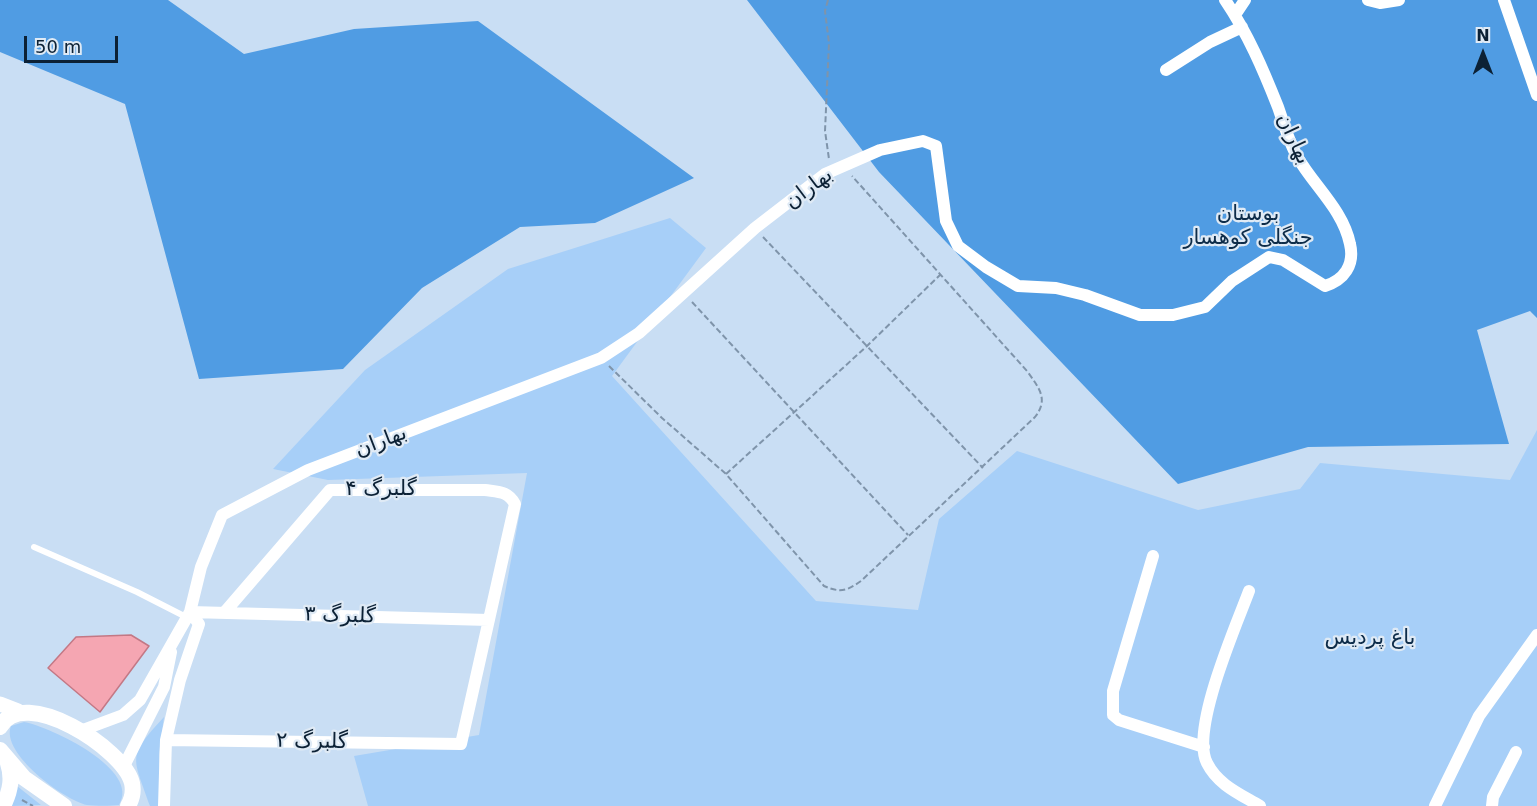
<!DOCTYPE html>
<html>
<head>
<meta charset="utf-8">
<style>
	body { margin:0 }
	#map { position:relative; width:1537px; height:806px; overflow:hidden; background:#c9def4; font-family:"DejaVu Sans",sans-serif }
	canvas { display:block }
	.north { position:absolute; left:1453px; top:24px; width:60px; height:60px; -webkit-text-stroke:4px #dfeaf5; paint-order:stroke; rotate:0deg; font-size:16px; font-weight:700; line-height:24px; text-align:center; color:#0c2135 }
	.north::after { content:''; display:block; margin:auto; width:21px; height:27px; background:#0c2135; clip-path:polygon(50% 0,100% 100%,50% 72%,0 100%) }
	.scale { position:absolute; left:24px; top:36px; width:94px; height:27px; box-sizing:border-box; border:3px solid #0c2135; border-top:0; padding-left:8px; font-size:18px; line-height:21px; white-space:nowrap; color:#0c2135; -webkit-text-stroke:4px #dfeaf5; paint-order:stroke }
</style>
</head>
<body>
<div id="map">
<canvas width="1537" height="806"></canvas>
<div class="north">N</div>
<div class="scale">50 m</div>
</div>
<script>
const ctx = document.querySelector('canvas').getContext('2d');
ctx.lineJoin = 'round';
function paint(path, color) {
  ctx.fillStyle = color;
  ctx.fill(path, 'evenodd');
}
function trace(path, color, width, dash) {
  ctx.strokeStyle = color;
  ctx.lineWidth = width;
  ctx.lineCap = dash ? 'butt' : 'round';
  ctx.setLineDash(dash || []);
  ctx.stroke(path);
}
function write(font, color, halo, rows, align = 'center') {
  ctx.font = font + ' "DejaVu Sans","Noto Naskh Arabic",sans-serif';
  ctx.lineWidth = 4.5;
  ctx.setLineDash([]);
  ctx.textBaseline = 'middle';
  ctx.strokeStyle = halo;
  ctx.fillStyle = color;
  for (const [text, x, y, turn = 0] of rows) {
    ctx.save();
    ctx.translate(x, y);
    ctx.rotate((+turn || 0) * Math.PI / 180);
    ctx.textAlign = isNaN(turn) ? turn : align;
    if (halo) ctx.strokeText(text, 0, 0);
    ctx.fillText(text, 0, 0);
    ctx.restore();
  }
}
paint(new Path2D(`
	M670 218 706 248 612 376 816 601 918 610 939 519 1017 451 1198 510 1300 489 1320 463 1510 480 1537 430V806H368L354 756 479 735 527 473 328 480 273 469 365 370 508 269Z
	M164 717 159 754 160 806H150C133 756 126 758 164 717Z
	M24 722C51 727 142 770 119 805 110 806 96 806 87 805 64 800 0 753 11 726Z
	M17 786 41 805 12 806Z`), '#a7cff8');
paint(new Path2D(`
	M0 0H168L244 54 354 29 478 21 694 178 595 223 520 227 422 288 343 369 199 379 125 104 0 52Z
	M747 0H1537V318L1530 311 1477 330 1509 444 1308 447 1178 484 879 172Z`), '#509ce3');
const building = new Path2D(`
	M131 635 149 646 100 712 48 668 76 637Z`);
paint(building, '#f5a6b2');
trace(building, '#c37885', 1.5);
trace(new Path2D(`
	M828 0 825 11 829 43 825 131 829 159
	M763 237 983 468
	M692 302 908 535
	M609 366 662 418 726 474 824 586C840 593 847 591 861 581L1035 417C1049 399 1039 388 1027 371L852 176
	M726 474 866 347 941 274
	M22 800 33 806`), '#7f94aa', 2, [6, 3]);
trace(new Path2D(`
	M34 547 137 592 188 618`), '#fff', 6);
trace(new Path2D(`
	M1368 0 1380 3 1399 0
	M1504 0 1537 95
	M1235 15 1245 0
	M1166 70 1210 42 1242 27
	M1153 556 1113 691V715L1119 720 1204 747
	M1249 591C1236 626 1190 730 1207 763 1218 785 1240 794 1260 806
	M80 731 123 715 140 700 190 612 489 620
	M166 740 461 744 515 504C508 491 499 492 485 490H330L224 613
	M123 768 164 687 171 652
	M164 806 166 740 180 680 199 624 190 612 201 567 222 515 308 470 601 358 639 333 755 228 825 174 880 150 923 141 936 146 946 221 958 246 986 267 1018 286 1056 288 1085 295 1140 315H1173L1205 307 1232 281 1269 257 1283 260 1325 286C1344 280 1355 265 1350 244 1343 210 1315 187 1298 158 1289 143 1284 124 1278 107 1263 69 1248 34 1225 0
	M1435 806 1479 716 1537 635
	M1492 806 1493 797 1516 752`), '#fff', 12);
trace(new Path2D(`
	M0 704 18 711`), '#fff', 15);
trace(new Path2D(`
	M0 727C23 684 124 749 132 783 134 792 132 799 128 806
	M0 750 24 778 64 806
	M3 806C11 790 13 777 7 760`), '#fff', 16);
write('21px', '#0c2135', '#dfeaf5', [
	["بهاران",1293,139,65],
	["بهاران",809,189,-37],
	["بهاران",381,442,-21],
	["گلبرگ ۴",381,490],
	["گلبرگ ۳",340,616,2],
	["گلبرگ ۲",312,742,1]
]);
write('21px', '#0d2c49', '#dfeaf5', [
	["بوستان",1248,215],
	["جنگلی کوهسار",1248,239],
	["باغ پردیس",1370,639]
]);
</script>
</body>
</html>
